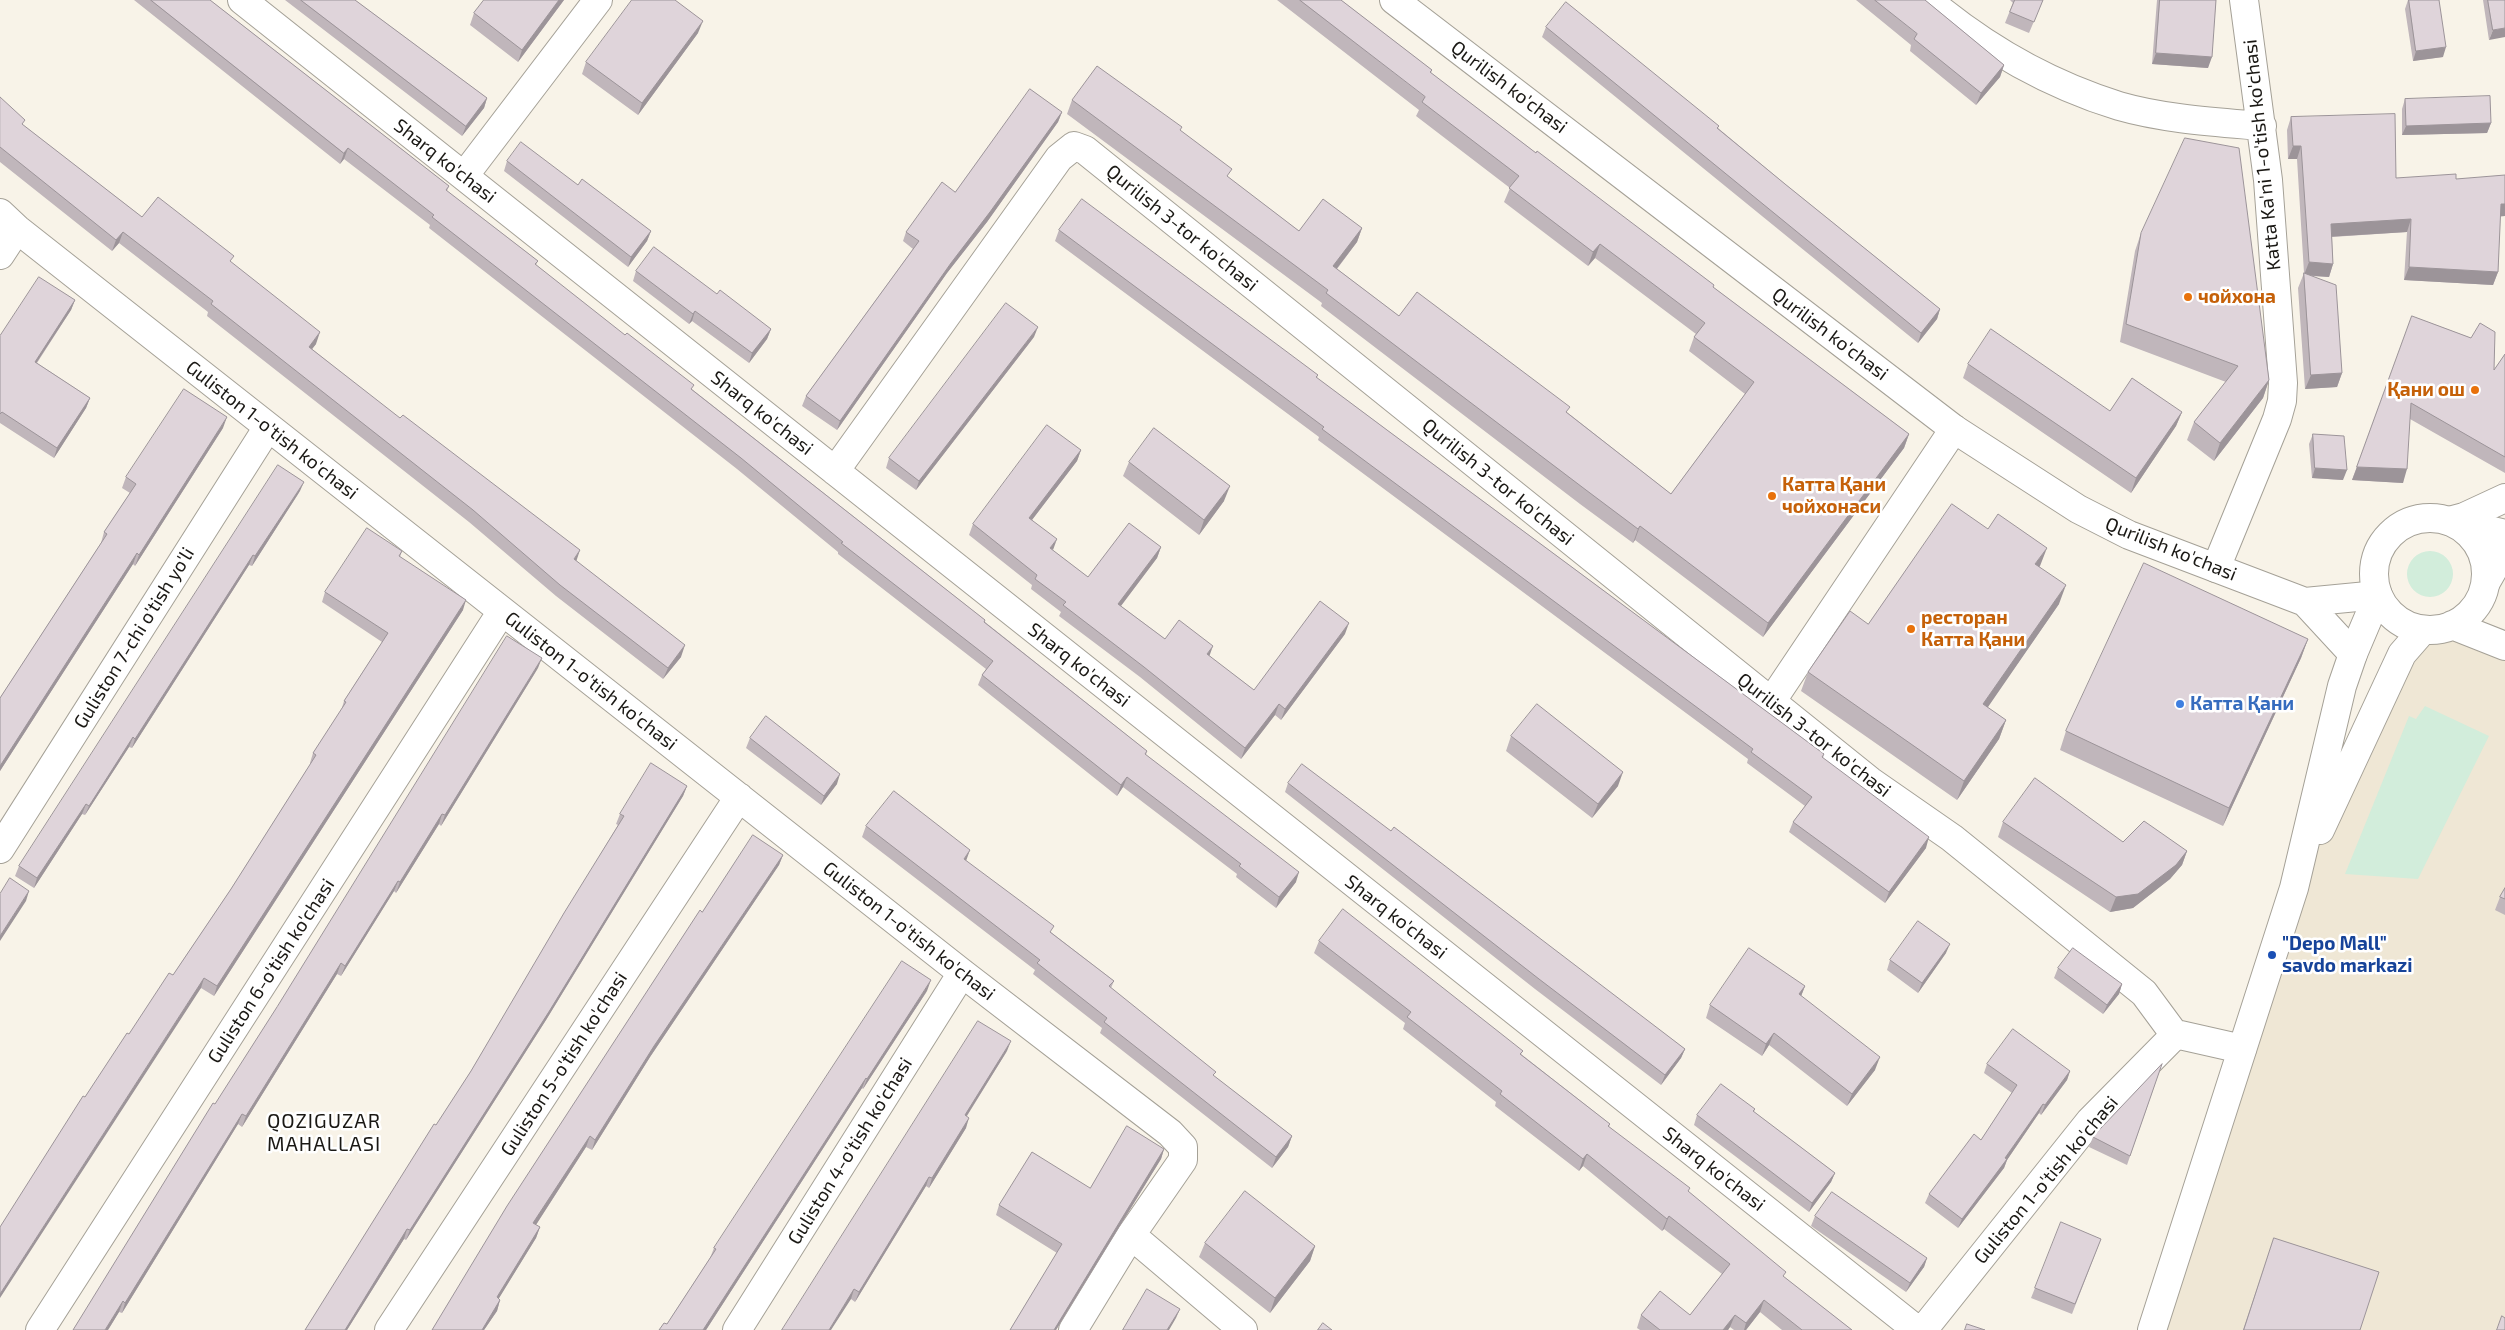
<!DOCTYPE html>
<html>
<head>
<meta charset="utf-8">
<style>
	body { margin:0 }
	canvas { display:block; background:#f8f3e8 }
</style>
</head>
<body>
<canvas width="2505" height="1330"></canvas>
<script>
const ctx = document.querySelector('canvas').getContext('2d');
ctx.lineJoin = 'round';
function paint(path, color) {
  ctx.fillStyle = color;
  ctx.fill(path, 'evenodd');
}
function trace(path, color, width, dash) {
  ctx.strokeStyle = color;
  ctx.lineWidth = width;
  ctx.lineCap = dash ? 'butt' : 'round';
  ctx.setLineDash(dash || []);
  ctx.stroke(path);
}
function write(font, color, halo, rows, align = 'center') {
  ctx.font = font + ' "Exo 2",sans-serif';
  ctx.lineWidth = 5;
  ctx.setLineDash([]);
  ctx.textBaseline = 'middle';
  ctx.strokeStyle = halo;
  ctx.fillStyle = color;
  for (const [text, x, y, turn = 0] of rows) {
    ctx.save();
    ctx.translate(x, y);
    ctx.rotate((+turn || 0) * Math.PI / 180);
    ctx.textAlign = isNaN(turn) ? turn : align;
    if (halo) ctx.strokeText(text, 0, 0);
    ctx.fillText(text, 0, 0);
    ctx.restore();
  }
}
paint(new Path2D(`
	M2444 628 2505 646V1330H2152L2294 888 2389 679 2435 630Z`), '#efe7d5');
paint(new Path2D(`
	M2407 574a23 23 0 1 1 46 0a23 23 0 1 1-46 0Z
	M2425 706 2489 736 2418 879 2345 874 2409 716 2416 719Z`), '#d2eddb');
const minor = new Path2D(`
	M242 0 1917 1330
	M1928 0C1985 48 2048 84 2119 106 2164 119 2215 122 2262 126
	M464 176 598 0
	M0 213 17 229 962 973 1170 1133 1183 1147V1160L1131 1235 1073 1330
	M0 255 17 229
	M835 471 1059 158 1074 146 1085 150 1870 781 1952 838 2144 993 2175 1035H2180L2242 1049
	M2449 521 2464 517 2505 498
	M2216 568 2277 419 2282 401 2283 383 2268 180 2244 0
	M2486 582 2505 549
	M1771 702 1954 429
	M0 849 268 427
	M1131 1235 1243 1330
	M40 1330 502 611
	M389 1330 739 797
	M737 1330 962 973
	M1923 1330 2090 1121 2175 1035`);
const tertiary = new Path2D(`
	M1394 0 1954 429 2078 509 2129 535 2305 602 2378 595
	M2305 602 2353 654`);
const secondary = new Path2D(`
	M2374 574a56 56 0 1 1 112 0a56 56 0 1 1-112 0Z
	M2455 522 2505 534
	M2452 625 2505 646
	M2320 830 2402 654 2422 631
	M2152 1330 2294 888 2342 686 2353 654 2378 595`);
trace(minor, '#a5a197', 30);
trace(tertiary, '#a5a197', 30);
trace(secondary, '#a5a197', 30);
trace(minor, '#fff', 28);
trace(tertiary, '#fff', 28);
trace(secondary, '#fff', 28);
paint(new Path2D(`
	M134 0H210L449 186 447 191 538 261 536 265 693 390 985 620V622L1147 751 1146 755 1296 882 1276 908 1236 877 1237 874 1123 787 1117 796 978 685 982 675 986 669 838 554V552L737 469 429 228 430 225 344 159 340 164Z
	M285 0H355L487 98 484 108 462 136Z
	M484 0H564L518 62 470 25 474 13Z
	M1277 0H1341L1432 70 1431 73 1536 153 1714 285 1713 287 1909 434 1904 448 1763 637 1635 540 1633 543 1580 504 1321 306 1322 303 1067 114 1072 100 1181 131 1229 178 1299 231 1362 228 1357 242 1337 269 1399 316 1568 413 1671 494 1745 394 1689 351 1694 337 1696 334 1595 258 1588 266 1504 202 1510 188 1416 116 1419 110Z
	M1856 0H1925L2004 65 2000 77 1976 105 1910 51 1911 45Z
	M2010 0H2043L2029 33 2005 23 2013 3Z
	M2157 0H2216L2208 68 2152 64Z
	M2408 0H2439L2443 57 2413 61 2405 9Z
	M2483 0H2505L2489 40Z
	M1546 27 1719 126 1718 128 1785 184 1940 309 1937 319 1918 343 1542 37Z
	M698 33 638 115 582 74 586 62Z
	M0 97 24 126 142 217 231 263 316 344 312 349 576 561 681 657 663 679 556 596 469 522 207 316 208 312 119 243 112 251 0 162Z
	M2405 99 2491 123 2487 133 2402 135V109Z
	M1062 112 1058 122 987 222 947 273 837 430 802 406 806 396 913 249 903 241 906 232 955 192Z
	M2291 117 2396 178 2456 179 2500 217 2498 272 2493 285 2404 280 2407 232 2332 237 2333 264 2329 277 2310 276 2342 373 2337 387 2305 389 2298 288 2304 273 2297 159H2288L2287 130Z
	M507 161 578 185 651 231 647 241 628 267 504 171Z
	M1059 230 1318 375 1317 378 1387 430 1824 754 1823 758 1926 848 1885 903 1789 832 1793 822 1805 806 1747 763 1748 759 1318 440 1319 437 1055 241Z
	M2141 233 2269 380 2263 398 2214 461 2187 440 2194 422 2226 382 2120 342 2135 251Z
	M636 271 717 294 771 329 767 339 749 363 692 321 689 324 633 281Z
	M75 300 71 310 37 363 90 398 86 408 54 458 0 423V336Z
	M2412 316 2471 338 2494 370 2505 354V473L2410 419 2403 483 2352 480Z
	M1034 337 916 490 886 468 889 458Z
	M1968 364 2110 411 2182 412 2176 426 2131 493 1963 378Z
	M223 428 135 566 133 564 0 771V698L101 543 104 532 130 493 122 488 126 477Z
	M2313 434 2343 480 2312 478 2309 444Z
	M1081 450 1077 461 1032 520 1052 550 1088 577 1161 547 1157 558 1121 606 1165 639 1209 656 1254 690 1345 634 1281 720 1275 715 1241 759 1140 677 1059 616 1061 612 1031 589 1032 585 969 535 973 524Z
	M1129 462 1224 501 1199 535 1123 476Z
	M300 491 252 566 249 565 132 748 129 747 85 815 82 814 34 888 15 876 19 866Z
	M402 551 400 557 463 610 214 996 201 988 85 1097 129 1034 173 975 231 889 311 763H310L313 753 341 711 344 701 382 642 322 602 325 592Z
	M2040 567 2059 604 1987 707 2006 720 1999 739 1957 800 1801 691 1808 672 1868 624Z
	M2308 639 2301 658 2223 826 2060 750 2066 731Z
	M538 668 441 826 439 824 396 893 394 891 341 976 337 974 242 1127 238 1124 122 1313 119 1312 108 1330 215 1104Z
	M1511 736 1618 786 1592 818 1506 751Z
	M750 738 837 784 821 805 746 748Z
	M1288 783 1391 831 1685 1049 1681 1058 1661 1085 1535 989 1285 792Z
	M687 786 683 796 546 1020 406 1240 404 1239 347 1330H305L471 1071 618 825 616 824 620 814Z
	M2003 822 2123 842 2187 851 2182 865 2170 879 2133 908 2110 912 1998 837Z
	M866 826 966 861 1052 933 1114 981 1111 988 1214 1076 1292 1136 1288 1147 1272 1168 1100 1033 1102 1028 1033 974 1035 970 862 837Z
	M783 855 779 865 650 1057 592 1150 586 1147 536 1225 540 1227 536 1238 498 1299 500 1300 497 1311 484 1330H432L702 912Z
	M2505 888V915L2495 910 2500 897Z
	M1319 941 1523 1051 1521 1054 1610 1124 1609 1127 1689 1192 1784 1277 1852 1330H1782L1760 1312 1746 1330H1734L1730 1327 1728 1330H1640L1637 1328 1641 1315H1690L1722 1274 1664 1229 1662 1231 1583 1166 1579 1171 1495 1106 1496 1102 1403 1029 1405 1023 1314 953Z
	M1946 953 1918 993 1887 970 1890 960Z
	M2058 968 2122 984 2119 994 2103 1014 2054 978Z
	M1805 986 1801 996 1875 1070 1847 1106 1769 1045 1762 1056 1706 1018 1710 1005Z
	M927 991 863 1089 862 1088 706 1330H659L667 1324 710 1258 714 1248Z
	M1007 1051 967 1116 966 1128 929 1188 926 1186 855 1302 851 1299 782 1330Z
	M1987 1064 2070 1071 2067 1080 2041 1115 2039 1113 2007 1160 2004 1168 1958 1228 1925 1203 1929 1194 1981 1140 2012 1093 1984 1073Z
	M2162 1064 2127 1165 2089 1147 2093 1137Z
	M1755 1109 1754 1112 1835 1173 1831 1182 1809 1212 1694 1125 1697 1115Z
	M1164 1149 1161 1159 1056 1330H1010L1057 1253 996 1215 999 1205 1090 1188Z
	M1815 1216 1927 1258 1924 1267 1906 1292 1811 1226Z
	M2274 1238 2360 1330H2243Z
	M2101 1239 2072 1314 2031 1298 2035 1288Z
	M1205 1243 1315 1246 1310 1261 1270 1313 1199 1257Z`), '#c0b6bb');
paint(new Path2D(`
	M559 0H564L518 62 522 50Z
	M703 21 698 33 638 115 642 103Z
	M2505 28V37L2489 40 2493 30Z
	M2446 47 2443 57 2413 61 2416 51Z
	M2156 53 2212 57 2208 68 2152 64Z
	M2004 65 2000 77 1976 105 1981 93Z
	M487 98 484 108 462 136 466 126Z
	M1062 112 1058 122 987 222 947 273 837 430 840 421 951 263Z
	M2491 123 2487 133 2402 135 2406 126Z
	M2293 146H2301L2297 159H2288Z
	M348 148 344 159 340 164 344 153Z
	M2501 204H2505V216L2496 217Z
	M2411 219 2407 232 2326 237 2331 224Z
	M1362 228 1357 242 1328 280 1333 266Z
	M651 231 647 241 628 267 631 257Z
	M123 232 119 243 112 251 116 240Z
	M1600 244 1595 258 1588 266 1593 252Z
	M2309 262 2333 264 2329 277 2304 275Z
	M2409 267 2498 272 2493 285 2404 280Z
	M75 300 71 310 31 371 35 362Z
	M1940 309 1937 319 1918 343 1921 333Z
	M695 311 692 321 689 324 693 314Z
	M1038 327 1034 337 916 490 919 481Z
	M771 329 767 339 749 363 752 353Z
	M320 332 316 344 305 358 309 347Z
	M2342 373 2337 387 2305 389 2311 375Z
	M2269 380 2263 398 2214 461 2220 443Z
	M90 398 86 408 54 458 57 448Z
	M2182 412 2176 426 2131 493 2136 478Z
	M227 417 223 428 135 566 139 555Z
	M1909 434 1904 448 1763 637 1768 623Z
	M1081 450 1077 461 1025 529 1029 518Z
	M2357 467 2407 469 2403 483 2352 480Z
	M2315 468 2347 470 2343 480 2312 478Z
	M304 482 300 491 252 566 255 556Z
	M1230 486 1224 501 1199 535 1204 520Z
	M1640 526 1635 540 1633 543 1638 529Z
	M1057 539 1053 550 1050 548Z
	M1161 547 1157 558 1114 615 1118 604Z
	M2047 548 2040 566 2029 583 2035 564Z
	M580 550 576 562 574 559Z
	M137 553 133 564 0 771V766Z
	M253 555 249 565 132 748 135 739Z
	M2066 585 2059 604 1977 723 1983 704Z
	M466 600 463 610 214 996 217 986Z
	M1349 623 1345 634 1281 720 1285 709Z
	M2308 639 2301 658 2223 826 2229 808Z
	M685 645 681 657 663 679 668 668Z
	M1213 646 1209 657 1207 654Z
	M542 658 538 668 441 826 445 815Z
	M1279 704 1275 715 1241 759 1245 748Z
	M2006 720 1999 739 1957 800 1964 781Z
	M133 737 129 747 85 815 89 806Z
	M1623 772 1618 786 1592 818 1598 804Z
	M840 774 837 784 821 805 824 796Z
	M1127 777 1123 787 1117 796 1121 785Z
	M687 786 683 796 546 1020 406 1240 410 1230Z
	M86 804 82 814 34 888 37 878Z
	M442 814 439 824 396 893 400 882Z
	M1929 837 1926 848 1885 903 1889 892Z
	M970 850 966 861 964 859Z
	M2187 851 2182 865 2170 879 2133 908 2110 912 2116 897Z
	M783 855 779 865 650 1057 592 1150 595 1140 654 1046Z
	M1299 872 1296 882 1276 908 1279 897Z
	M398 881 394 891 341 976 345 966Z
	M29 891 26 901 0 941V936Z
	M1950 944 1946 953 1918 993 1922 983Z
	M341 963 337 974 242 1127 246 1116Z
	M204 978 201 988 0 1298V1294Z
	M931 980 927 991 863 1089 867 1079Z
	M2122 984 2119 994 2103 1014 2107 1005Z
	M1805 986 1800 999 1799 994Z
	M1774 1033 1769 1045 1762 1056 1766 1044Z
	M1011 1041 1007 1051 961 1125 965 1115Z
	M1685 1049 1681 1058 1661 1085 1665 1075Z
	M1880 1057 1875 1070 1847 1106 1852 1094Z
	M2070 1071 2067 1080 2041 1115 2045 1105Z
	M866 1078 862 1088 706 1330H703Z
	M2043 1104 2039 1113 2007 1160 2004 1168 1958 1228 1962 1219Z
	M242 1114 238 1124 122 1313 125 1303Z
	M969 1118 966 1128 929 1188 932 1178Z
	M590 1136 586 1147 530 1234 533 1223Z
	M1292 1136 1288 1147 1272 1168 1276 1157Z
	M1164 1149 1161 1159 1056 1330H1054Z
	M1587 1154 1583 1166 1579 1171 1583 1159Z
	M1835 1173 1831 1182 1809 1212 1812 1203Z
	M929 1177 926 1186 855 1302 859 1292Z
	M1669 1216 1664 1229 1662 1231 1667 1219Z
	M540 1227 536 1238 493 1308 497 1297Z
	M407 1229 404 1239 347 1330H345Z
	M1315 1246 1310 1261 1270 1313 1275 1298Z
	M1927 1258 1924 1267 1906 1292 1910 1283Z
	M854 1289 851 1299 831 1330H829Z
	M500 1300 497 1311 484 1330H482Z
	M1764 1300 1760 1312 1746 1330H1744L1746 1323Z
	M123 1301 119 1312 108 1330H105Z
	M1180 1309 1176 1318 1169 1330H1167Z
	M1735 1315 1730 1327 1728 1330H1723Z`), '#9c9499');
const building = new Path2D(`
	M151 0H210L449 186 446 190 538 261 535 264 625 335 627 333 694 385 691 389 985 620 984 622 1147 751 1145 754 1299 872 1279 897 1239 866 1241 864 1127 777 1121 785 982 675 993 661 841 543 843 542 741 458 432 217 434 215 348 148 344 153Z
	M301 0H355L487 98 466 126Z
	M484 0H559L522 50 474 13Z
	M632 0H675L703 21 642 103 586 62Z
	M1300 0H1341L1432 70 1430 72 1536 153 1537 151 1714 285 1713 287 1909 434 1768 623 1640 526 1638 529 1586 490 1326 293 1328 290 1072 100 1097 66 1182 127 1180 130 1232 169 1227 176 1299 231 1323 199 1362 228 1333 266 1399 316 1417 292 1570 407 1566 412 1671 494 1754 382 1694 337 1705 323 1600 244 1593 252 1509 188 1519 176 1422 102 1425 97Z
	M1875 0H1925L2004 65 1981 93 1914 39 1917 34Z
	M2015 0H2043L2034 22 2010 12Z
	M2160 0H2216L2212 57 2156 53Z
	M2409 0H2439L2446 47 2416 51Z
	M2488 0H2505V28L2493 30Z
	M1566 2 1719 126 1717 128 1785 184 1940 309 1921 333 1546 27Z
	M1030 89 1062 112 990 212 951 263 840 421 806 396 919 241 906 232 942 182 955 192Z
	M2490 96 2491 123 2406 126 2405 99Z
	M0 97 25 120 22 124 142 217 158 197 234 256 230 261 320 332 309 347 400 418 403 415 580 550 574 559 685 645 668 668 560 585 473 510 211 304 213 301 123 232 116 240 0 147Z
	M2395 114 2396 178 2456 174V179L2505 175V204H2501L2498 272 2409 267 2411 219 2331 224 2333 264 2309 262 2301 146H2293L2291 117Z
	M2185 138 2239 148 2269 380 2220 443 2194 422 2238 366 2126 324 2141 233Z
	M521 142 578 185 582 179 651 231 631 257 507 161Z
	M1082 199 1318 375 1316 377 1387 430 1824 754 1822 757 1929 837 1889 892 1793 822 1812 797 1751 752 1753 749 1322 429 1324 427 1059 230Z
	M654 247 717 294 720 290 771 329 752 353 695 311 693 314 636 271Z
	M2304 273 2336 285 2342 373 2311 375Z
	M39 277 75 300 35 362 90 398 57 448 2 412 0 414V336Z
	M1006 303 1038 327 919 481 889 458Z
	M2412 316 2471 338 2480 323 2495 332 2494 370 2505 354V457L2411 403 2407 469 2357 467Z
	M1991 329 2110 411 2132 378 2182 412 2136 478 1968 364Z
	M184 389 227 417 139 555 137 553 0 766V698L107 534 104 532 136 484 126 477Z
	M1047 425 1081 450 1029 518 1057 539 1050 548 1088 577 1129 523 1161 547 1118 604 1165 639 1179 620 1213 646 1207 654 1254 690 1320 601 1349 623 1285 709 1279 704 1245 748 1144 667 1063 605 1066 602 1035 579 1037 575 973 524Z
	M1154 428 1230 486 1204 520 1129 462Z
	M2313 434 2344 436 2347 470 2315 468Z
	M278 465 304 482 255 556 253 555 135 739 133 737 89 806 86 804 37 878 19 866Z
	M1952 504 1988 529 1998 514 2047 548 2035 564 2066 585 1983 704 2006 720 1964 781 1808 672 1850 611 1868 624Z
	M367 528 402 551 399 556 466 600 217 986 204 978 0 1294V1227L83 1096 85 1097 127 1033 129 1034 169 973 173 975 231 889 316 755 313 753 346 702 344 701 388 633 325 592Z
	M2144 563 2308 639 2229 808 2066 731Z
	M507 636 542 658 445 815 442 814 400 882 398 881 345 966 341 963 246 1116 242 1114 125 1303 123 1301 105 1330H73L213 1103 215 1104 277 1007Z
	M1537 704 1623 772 1598 804 1511 736Z
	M766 716 840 774 824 796 750 738Z
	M651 763 687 786 550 1010 410 1230 407 1229 345 1330H305L434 1124 436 1125 471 1071 564 913 624 816 620 814Z
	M1302 764 1391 831 1394 827 1685 1049 1665 1075 1539 979 1288 783Z
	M2035 778 2123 842 2144 821 2187 851 2176 865 2138 894 2116 897 2003 822Z
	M894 791 970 850 964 859 1054 926 1050 932 1114 981 1109 986 1216 1072 1213 1075 1292 1136 1276 1157 1104 1022 1107 1018 1037 963 1040 960 866 826Z
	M753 835 783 855 654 1046 595 1140 590 1136 533 1223 540 1227 497 1297 500 1300 482 1330H432L507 1206 700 910 702 912Z
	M10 878 29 891 0 936V894Z
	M2505 888V899L2500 897Z
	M1343 909 1523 1051 1520 1054 1610 1124 1608 1126 1690 1188 1688 1191 1786 1272 1783 1276 1852 1330H1802L1764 1300 1746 1323 1735 1315 1723 1330H1660L1641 1315 1660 1291 1690 1315 1730 1264 1669 1216 1667 1219 1587 1154 1583 1159 1500 1094 1502 1091 1407 1017 1411 1012 1319 941Z
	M1918 921 1950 944 1922 983 1890 960Z
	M1749 948 1805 986 1799 994 1880 1057 1852 1094 1774 1033 1766 1044 1710 1005Z
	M2073 948 2122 984 2107 1005 2058 968Z
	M902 961 931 980 867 1079 866 1078 703 1330H659L664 1323 667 1324 716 1249 714 1248Z
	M978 1021 1011 1041 965 1115 969 1118 932 1178 929 1177 859 1292 854 1289 829 1330H782Z
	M2013 1029 2070 1071 2045 1105 2043 1104 2005 1158 2007 1159 1962 1219 1929 1194 1974 1134 1981 1140 2017 1085 1987 1064Z
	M2162 1064 2130 1156 2093 1137Z
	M1721 1084 1755 1109 1753 1111 1835 1173 1812 1203 1697 1115Z
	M1127 1126 1164 1149 1054 1330H1010L1062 1244 999 1205 1032 1152 1090 1188Z
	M1245 1191 1315 1246 1275 1298 1205 1243Z
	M1832 1192 1927 1258 1910 1283 1815 1216Z
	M2061 1222 2101 1239 2075 1304 2035 1288Z
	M2274 1238 2379 1272 2360 1330H2244Z
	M1147 1289 1180 1309 1167 1330H1123Z
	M2502 1316 2505 1318V1330H2497Z
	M1323 1323 1332 1330H1318Z
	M1967 1324 1985 1330H1965Z`);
paint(building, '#dfd4da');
trace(building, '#9c9499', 1);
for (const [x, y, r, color] of [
	[2188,297,5,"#e8710a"],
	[2475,390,5,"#e8710a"],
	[1772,496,5,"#e8710a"],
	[1911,629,5,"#e8710a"],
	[2180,704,5,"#3f7fe0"],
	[2272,955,5,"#1a4fb4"]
]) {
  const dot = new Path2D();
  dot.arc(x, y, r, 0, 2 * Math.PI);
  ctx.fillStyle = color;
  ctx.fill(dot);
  trace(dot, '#fff', 2);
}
write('19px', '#1a1814', '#fff', [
	["Qurilish ko'chasi",1509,87,37],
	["Katta Ka'ni 1-o'tish ko'chasi",2262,155,-96],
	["Sharq ko'chasi",445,161,38],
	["Qurilish 3-tor ko'chasi",1182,228,39],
	["Qurilish ko'chasi",1830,334,37],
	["Sharq ko'chasi",762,413,38],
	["Guliston 1-o'tish ko'chasi",272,430,38],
	["Qurilish 3-tor ko'chasi",1498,482,39],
	["Qurilish ko'chasi",2171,549,22],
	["Guliston 7-chi o'tish yo'li",134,638,-58],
	["Sharq ko'chasi",1079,665,38],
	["Guliston 1-o'tish ko'chasi",591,681,38],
	["Qurilish 3-tor ko'chasi",1814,735,38],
	["Sharq ko'chasi",1396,917,38],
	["Guliston 1-o'tish ko'chasi",909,931,38],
	["Guliston 6-o'tish ko'chasi",271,971,-57],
	["Guliston 5-o'tish ko'chasi",564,1064,-57],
	["Guliston 4-o'tish ko'chasi",850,1151,-58],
	["Sharq ko'chasi",1714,1169,38],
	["Guliston 1-o'tish ko'chasi",2046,1180,-50]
]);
write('bold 19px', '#c56008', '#fff', [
	["чойхона",2198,297],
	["Қани ош",2465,390,"right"],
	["Катта Қани",1782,485],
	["чойхонаси",1782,507],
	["ресторан",1921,618],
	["Катта Қани",1921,640]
], 'left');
write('bold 19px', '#366cbe', '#fff', [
	["Катта Қани",2190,704]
], 'left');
write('bold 19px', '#164399', '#fff', [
	["\"Depo Mall\"",2282,944],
	["savdo markazi",2282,966]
], 'left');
ctx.letterSpacing = '1px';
write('20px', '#1a1814', '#fff', [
	["QOZIGUZAR",324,1121],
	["MAHALLASI",324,1144]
]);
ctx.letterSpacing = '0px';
</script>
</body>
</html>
